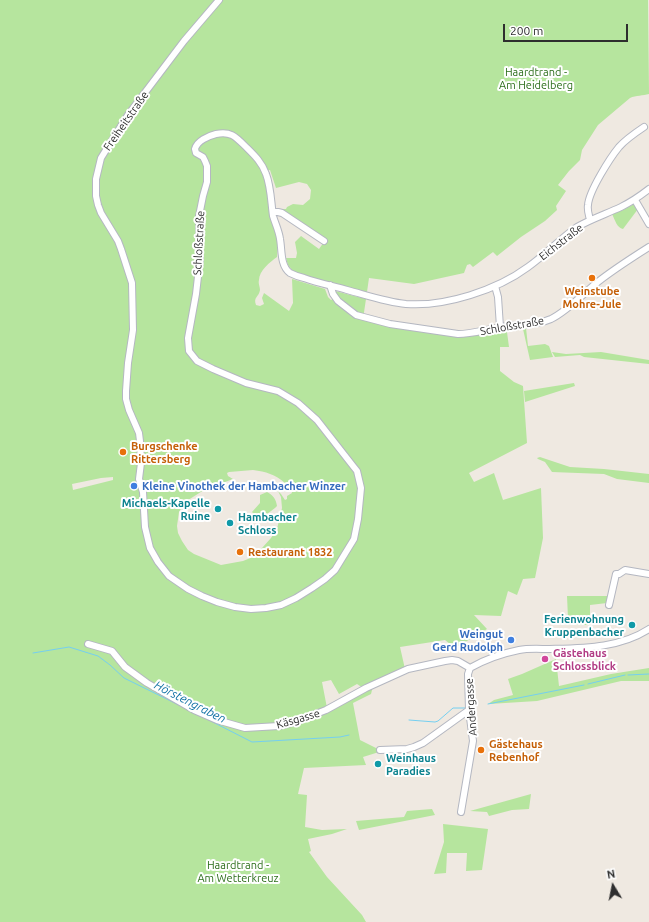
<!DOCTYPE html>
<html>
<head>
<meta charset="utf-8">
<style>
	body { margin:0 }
	#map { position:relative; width:649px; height:922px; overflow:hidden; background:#efe9e1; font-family:Ubuntu,sans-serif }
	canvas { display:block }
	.north { position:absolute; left:593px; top:866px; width:40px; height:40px; -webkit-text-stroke:3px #fff; paint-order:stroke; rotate:350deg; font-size:11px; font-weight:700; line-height:16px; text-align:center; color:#2e2e2e }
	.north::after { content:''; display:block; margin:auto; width:14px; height:18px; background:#2e2e2e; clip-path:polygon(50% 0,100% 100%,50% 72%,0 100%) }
	.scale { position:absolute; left:503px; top:24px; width:125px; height:18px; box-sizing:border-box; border:2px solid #2e2e2e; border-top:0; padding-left:5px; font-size:12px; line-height:14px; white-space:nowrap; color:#2e2e2e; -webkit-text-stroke:3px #fff; paint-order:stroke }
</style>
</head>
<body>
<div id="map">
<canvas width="649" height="922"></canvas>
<div class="north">N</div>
<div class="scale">200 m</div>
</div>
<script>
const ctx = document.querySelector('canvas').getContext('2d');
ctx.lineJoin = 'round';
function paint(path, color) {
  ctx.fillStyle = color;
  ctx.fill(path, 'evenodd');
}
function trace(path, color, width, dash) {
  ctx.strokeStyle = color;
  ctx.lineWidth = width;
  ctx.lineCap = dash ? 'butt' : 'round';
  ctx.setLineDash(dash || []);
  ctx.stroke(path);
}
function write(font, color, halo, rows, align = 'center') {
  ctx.font = font + ' Ubuntu,sans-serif';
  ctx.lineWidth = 4;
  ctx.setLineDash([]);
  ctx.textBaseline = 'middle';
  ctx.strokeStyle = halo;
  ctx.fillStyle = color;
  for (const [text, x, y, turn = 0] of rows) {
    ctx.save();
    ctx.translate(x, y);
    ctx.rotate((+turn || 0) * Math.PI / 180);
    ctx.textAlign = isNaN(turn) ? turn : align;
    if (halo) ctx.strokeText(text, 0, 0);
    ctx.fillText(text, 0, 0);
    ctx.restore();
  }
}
paint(new Path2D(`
	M0 0H648L649 94C643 96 636 95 630 98L598 125 582 150 580 160 569 171 558 185 566 191 556 206 557 210 545 221 521 237 497 256 493 252 473 267 470 264 467 265 464 273 414 284 369 278 367 292 318 280 293 271 288 265 286 258H296L297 253 295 242 301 236 319 249 326 239 280 211 282 209H286L287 207 293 204 303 205 310 199 311 190 307 184 299 182 276 188 270 170 263 172 266 181 278 243 277 257C270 262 259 271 259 280 258 283 260 287 260 290 259 297 253 297 256 305L260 306 264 304 262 298 264 293 289 311 293 303 292 279 325 289 328 297 331 300 333 299 335 291 366 299 363 319 468 336 526 328 528 346 545 344 549 346 553 357 530 360 523 329 507 332 509 347H500V371L514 382 523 386 527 443 469 473 474 482 494 473 503 500 541 488 543 538 535 578 523 579 517 595 508 591 501 616 474 615 487 629 455 648 445 640 400 647 405 669 363 688 357 684 339 694 331 680 322 682 327 708 300 722 373 686 371 694 353 703 360 740 380 750 379 752 363 757 366 765 304 768 298 794 307 795 305 827 322 830 347 829 332 834 308 839 311 851 309 852 327 877 362 915 366 922H0ZM253 470C266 472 275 474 285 483 289 486 291 488 292 493L287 496V499L285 500 281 494 278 491 281 497 282 508 277 529 271 538 262 548 253 557 243 561 221 565 194 554 188 550 182 541 178 533 177 526 179 512 185 502 204 490 233 479 228 476 227 473 229 472ZM113 477V480L73 490 72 484 101 478Z
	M634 204 638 209 623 229C617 228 615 220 612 214L623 210Z
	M552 352 566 354 601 352 649 360V364L584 357 580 355 555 357Z
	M574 383 575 386 525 402 524 391Z
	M540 457 570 467 604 469 649 474V483L617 479 604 474 552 472 545 462 538 459 537 458Z
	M267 492C273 495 276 499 277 506L275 508 263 517 260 515 256 516 252 512 260 503V495Z
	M567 596H611L607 603 590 605V625H569L568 618Z
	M556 659 559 686 611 674 649 668V681H621L537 701 489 704H488L494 700 513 695 508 679 522 674Z
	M531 794 529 809 512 810 489 816 487 812 470 811Z
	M432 809 435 815 359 830 356 821 404 817 407 811Z
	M443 824 488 829 482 870 466 871 467 853H447L446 873 434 874 444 842Z`), '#b6e59e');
trace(new Path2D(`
	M33 653 69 647 98 656 110 665 124 678 189 710
	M628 675 649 674
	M588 684 625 675
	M488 704 584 685
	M199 715 252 742 340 737 349 735
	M409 720 435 722 438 721 453 708H466`), '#75cff0', 1);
const minor = new Path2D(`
	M219 0 184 41 128 115 101 158 96 179V196L98 205 101 213 118 241 121 249 132 283 133 330 128 363 126 391V399L129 410 139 433 140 441 141 463 139 479 143 492 145 527 150 548 158 562 169 576 188 589 202 596 217 602 235 607 251 609 266 608 281 605 296 598 312 588 325 579 335 570 354 539 358 519 361 488 357 471 353 466 317 420 298 403 278 391 246 383 213 369 197 361 189 351 188 338 196 294 200 259 199 216 203 196 207 182V166L205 161 203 157 196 153 195 149C197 141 208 136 216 134 230 131 235 136 245 146 253 154 262 162 266 174 271 187 271 202 273 216 275 223 279 231 280 239 282 249 280 266 290 273 294 275 299 277 304 278 318 283 333 286 347 290 366 295 386 302 406 304 445 307 497 290 528 267 545 255 560 239 577 227 591 219 606 214 621 207 631 202 640 196 649 189
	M635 200 649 224
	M273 212H278L282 213 324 241
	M590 220C589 215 587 210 588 205 589 191 610 158 619 147 626 139 635 133 644 127
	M330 285 333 294 338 301 356 315 390 324 458 334C473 334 487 329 503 327 519 324 535 326 551 319 567 311 580 297 594 285 611 271 630 259 649 247
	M495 286 498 297 500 327
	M609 605 616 574H619L625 570 649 574
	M88 644 112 651 125 667 147 683 194 710 217 720 245 728 279 726 295 722 308 717 326 710 366 688 408 669 445 661 452 660 458 661 470 668
	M380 750 407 749 414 747 423 743 469 710
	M461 812 473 741 469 710 468 674 470 668C484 660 504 653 519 650 529 648 540 649 550 649 584 648 620 648 649 629`);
trace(minor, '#b4b7c1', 8);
trace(minor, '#fff', 6);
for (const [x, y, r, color] of [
	[592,278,4,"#e8710a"],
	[123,452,4,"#e8710a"],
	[134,486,4,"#3f7fe0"],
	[218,509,4,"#0f9aa8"],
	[230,523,4,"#0f9aa8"],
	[240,552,4,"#e8710a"],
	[632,625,4,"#0f9aa8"],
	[511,640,4,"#3f7fe0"],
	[545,659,4,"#d1479c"],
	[481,750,4,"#e8710a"],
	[378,764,4,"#0f9aa8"]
]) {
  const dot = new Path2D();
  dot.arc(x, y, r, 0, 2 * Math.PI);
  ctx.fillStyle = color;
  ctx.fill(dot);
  trace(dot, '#fff', 1.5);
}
write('11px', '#2c6e1b', '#fff', [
	["Haardtrand -",536,72],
	["Am Heidelberg",536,85],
	["Haardtrand -",238,865],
	["Am Wetterkreuz",238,878]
]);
write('11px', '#2e2e2e', '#fff', [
	["Freiheitstraße",126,121,-55],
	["Eichstraße",561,242,-38],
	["Schloßstraße",199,243,-87],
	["Schloßstraße",512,326,-10],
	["Andergasse",471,707,-94],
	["Käsgasse",298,719,-16]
]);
write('bold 11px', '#c56008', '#fff', [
	["Weinstube",592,291,"center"],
	["Mohre-Jule",592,304,"center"],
	["Burgschenke",131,446],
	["Rittersberg",131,459],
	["Restaurant 1832",248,552],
	["Gästehaus",489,744],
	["Rebenhof",489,757]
], 'left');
write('bold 11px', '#366cbe', '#fff', [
	["Kleine Vinothek der Hambacher Winzer",142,486],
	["Weingut",503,634,"right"],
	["Gerd Rudolph",503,647,"right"]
], 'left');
write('bold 11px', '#0d838f', '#fff', [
	["Michaels-Kapelle",210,503],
	["Ruine",210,516],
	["Hambacher",238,517,"left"],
	["Schloss",238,530,"left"],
	["Ferienwohnung",624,619],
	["Kruppenbacher",624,632],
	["Weinhaus",386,758,"left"],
	["Paradies",386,771,"left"]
], 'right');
write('bold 11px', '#b23c85', '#fff', [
	["Gästehaus",553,653],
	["Schlossblick",553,666]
], 'left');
write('italic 12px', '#0d6fa3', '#fff', [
	["Hörstengraben",190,702,27]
]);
</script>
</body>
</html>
